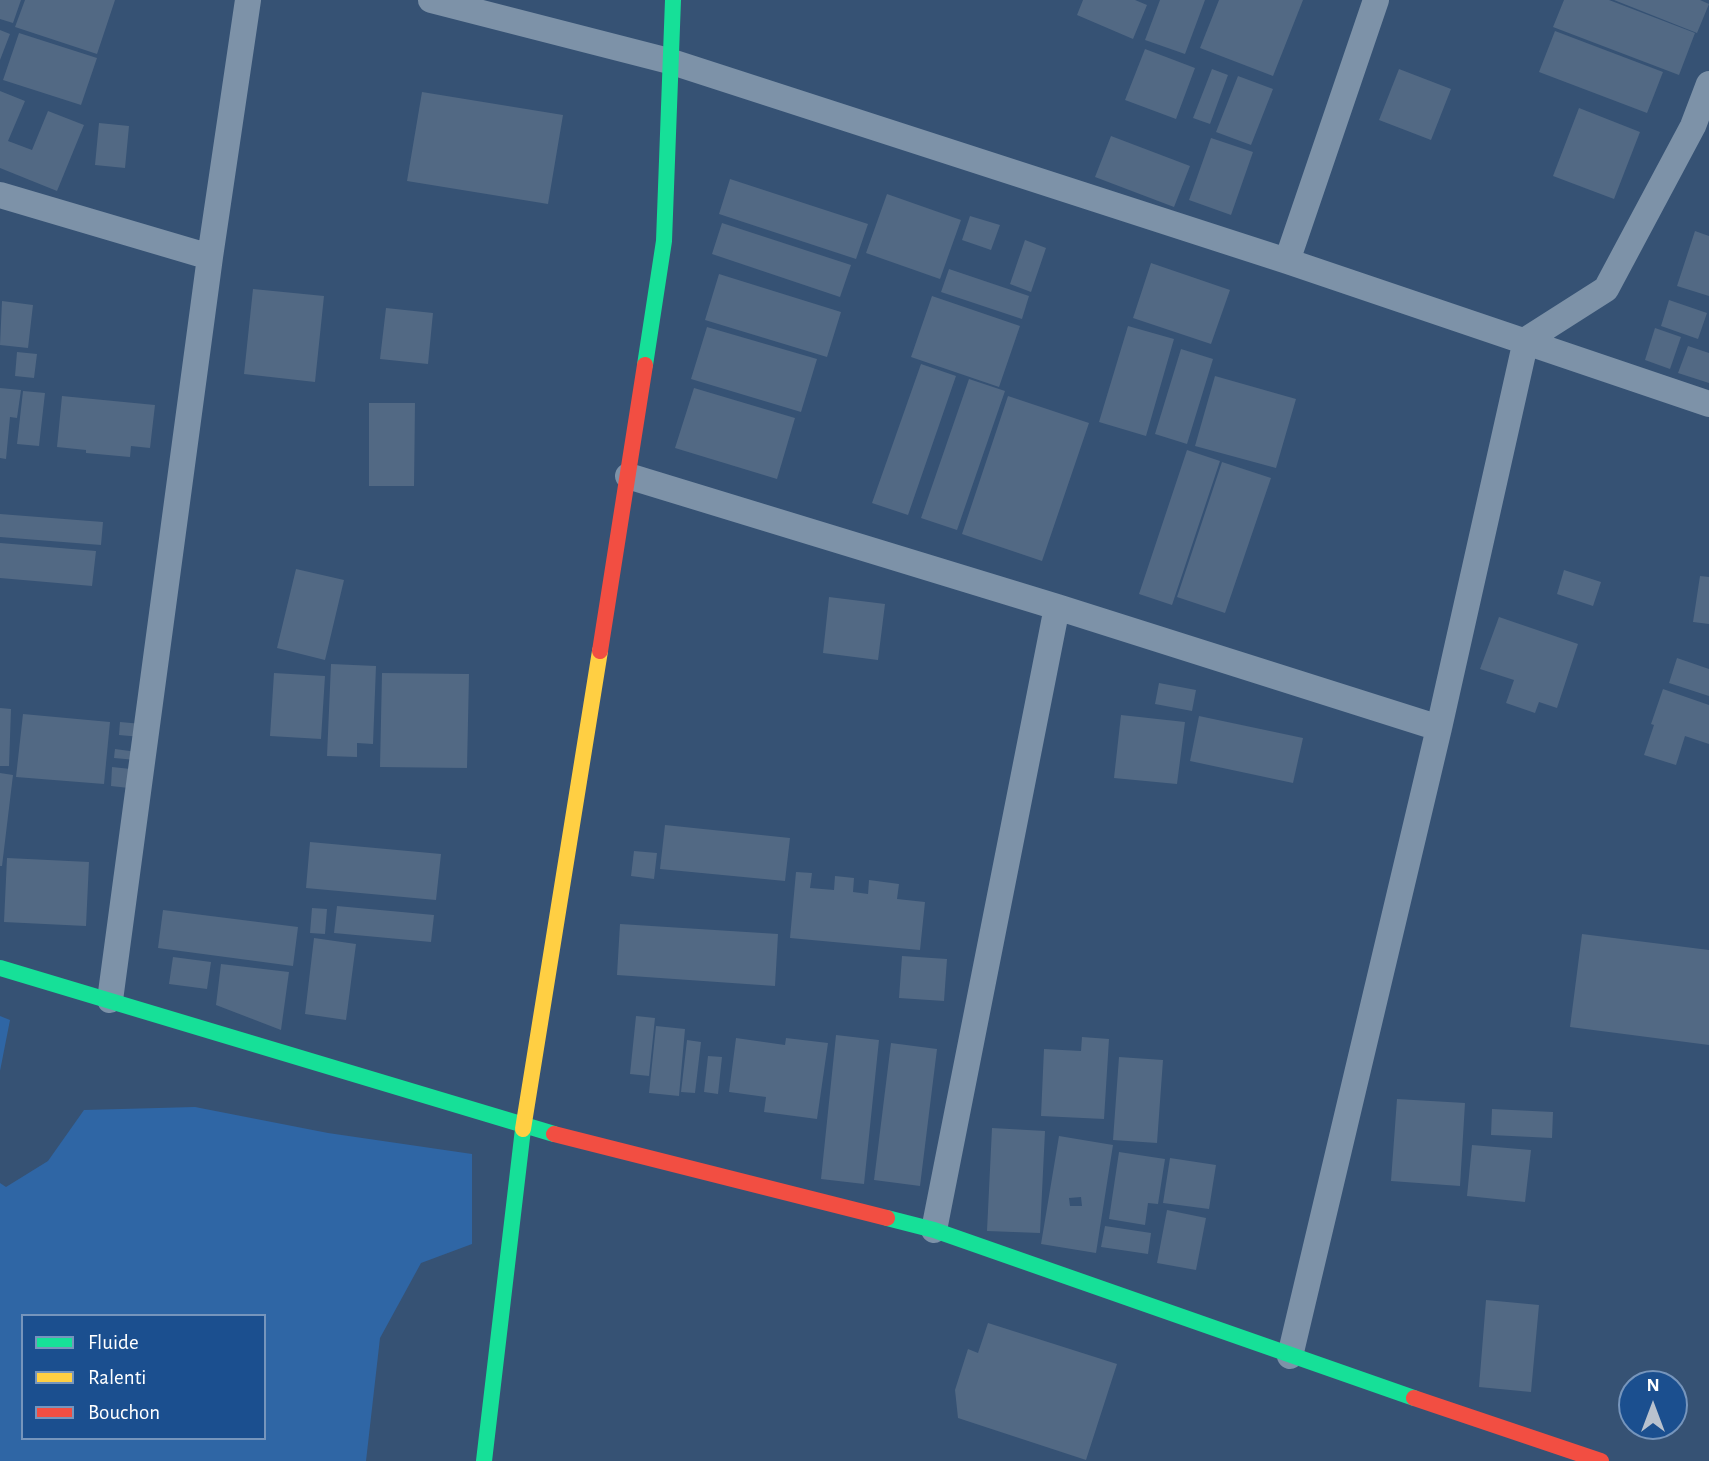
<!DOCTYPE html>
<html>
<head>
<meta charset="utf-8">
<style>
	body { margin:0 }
	#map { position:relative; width:1709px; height:1461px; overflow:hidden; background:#365274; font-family:"Alegreya Sans",sans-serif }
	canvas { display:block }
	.legend { position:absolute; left:21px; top:1314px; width:245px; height:126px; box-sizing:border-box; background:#1b4f8f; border:2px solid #7695bc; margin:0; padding:9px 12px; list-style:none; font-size:21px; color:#fff }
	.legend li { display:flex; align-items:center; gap:14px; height:35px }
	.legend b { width:35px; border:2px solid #7695bc }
	.north { position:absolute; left:1618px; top:1370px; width:70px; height:70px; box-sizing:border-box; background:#1b4f8f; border:2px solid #7695bc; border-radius:50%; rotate:0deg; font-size:19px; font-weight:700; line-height:28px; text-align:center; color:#fff }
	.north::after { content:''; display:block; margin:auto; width:24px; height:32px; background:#b9c2ce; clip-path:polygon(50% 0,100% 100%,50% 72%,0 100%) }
</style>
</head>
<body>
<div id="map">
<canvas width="1709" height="1461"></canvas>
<ul class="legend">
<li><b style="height:9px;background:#16e098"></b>Fluide</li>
<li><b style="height:9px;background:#ffcf43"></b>Ralenti</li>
<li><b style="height:9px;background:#f24e42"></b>Bouchon</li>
</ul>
<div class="north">N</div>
</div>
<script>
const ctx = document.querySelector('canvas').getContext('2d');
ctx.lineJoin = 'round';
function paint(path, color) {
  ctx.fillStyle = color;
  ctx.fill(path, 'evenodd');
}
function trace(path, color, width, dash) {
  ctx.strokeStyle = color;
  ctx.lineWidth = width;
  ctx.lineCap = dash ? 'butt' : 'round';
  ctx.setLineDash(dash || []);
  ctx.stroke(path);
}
paint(new Path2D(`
	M0 1016 10 1020 0 1071Z
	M195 1107 328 1133 472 1154V1244L421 1263 380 1338 366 1461H0V1183L6 1187 48 1161 84 1110ZM23 1316H264V1438H23Z`), '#2f66a5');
paint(new Path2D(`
	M0 0H21L13 23 0 19Z
	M25 0H115L97 54 15 27Z
	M1083 0H1135L1147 5 1133 39 1077 15Z
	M1160 0H1205L1185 54 1145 40Z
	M1219 0H1303L1273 76 1200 48Z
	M1564 0H1609L1695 33 1679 75 1553 27Z
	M1614 0H1700L1709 4 1697 33Z
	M0 30 10 34 0 60Z
	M1555 31 1663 72 1647 113 1539 72Z
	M19 33 97 58 81 105 3 80Z
	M1145 49 1195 68 1176 119 1125 100Z
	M1212 69 1228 75 1210 124 1193 118Z
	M1399 69 1451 89 1431 140 1379 120Z
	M1238 76 1273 89 1251 145 1216 132Z
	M0 91 25 101 8 141 32 150 48 111 84 125 57 191 0 168Z
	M422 92 563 115 548 204 407 181Z
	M1579 108 1640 132 1614 199 1553 176Z
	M99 123 129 126 125 168 95 165Z
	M1111 136 1190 166 1174 207 1095 177Z
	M1211 138 1253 152 1231 215 1189 200Z
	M730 179 868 224 856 259 719 214Z
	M887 194 961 220 940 279 866 253Z
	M970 216 1000 225 991 250 962 240Z
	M722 223 851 265 840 297 712 254Z
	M1695 231 1709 236V296L1677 286Z
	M1025 240 1046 248 1031 292 1010 284Z
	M1151 263 1230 290 1211 344 1133 318Z
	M949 269 1029 296 1022 319 941 292Z
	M719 274 841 312 827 357 705 320Z
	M253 289 324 296 315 382 244 374Z
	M932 296 1020 326 999 387 911 357Z
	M1669 300 1707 313 1698 339 1661 326Z
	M2 301 33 305 28 348 0 345Z
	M386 308 433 313 428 364 380 359Z
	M1128 326 1174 339 1146 436 1099 422Z
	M707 327 817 359 801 412 691 379Z
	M1655 328 1681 337 1670 369 1645 360Z
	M1688 346 1709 353V383L1678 373Z
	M1181 349 1213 359 1187 444 1155 434Z
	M17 352 37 354 34 378 15 376Z
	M921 364 956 376 908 515 872 503Z
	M1215 376 1296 399 1276 468 1195 446Z
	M969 379 1005 391 957 530 921 518Z
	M0 388 21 390 17 418 10 417 6 459 0 458Z
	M694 388 795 418 777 479 675 448Z
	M23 391 45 393 39 446 17 444Z
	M62 396 155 405 150 448 131 446 130 457 86 453V450L57 447Z
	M1008 396 1089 423 1042 561 962 534Z
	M369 403H415L414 486H369Z
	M1187 450 1220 461 1172 605 1139 594Z
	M1222 462 1271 478 1225 613 1177 597Z
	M0 514 103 522 101 545 0 537Z
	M0 543 96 551 92 586 0 578Z
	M296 569 344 580 325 660 277 648Z
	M1564 570 1601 582 1593 606 1557 594Z
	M1700 576 1709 577V624L1693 622Z
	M829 597 885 604 878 660 823 653Z
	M1499 617 1578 644 1557 708 1539 702 1535 713 1506 703 1514 680 1480 669Z
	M1677 658 1709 669V696L1669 683Z
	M331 664 376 666 373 744 357 743V757L327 756Z
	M274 673 325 676 321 739 270 736Z
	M382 673 469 674 467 768 380 767Z
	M1159 683 1196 690 1192 711 1155 704Z
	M1663 689 1709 705V744L1685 736 1676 765 1644 755 1654 725 1651 724Z
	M0 708 11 709 9 766H0Z
	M23 714 110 722 104 784 16 777Z
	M1121 715 1185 722 1177 784 1114 778Z
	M1199 716 1303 738 1293 783 1190 761Z
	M120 722 142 724 141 737 119 735Z
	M115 749 137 752 136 760 114 758Z
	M112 767 140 770 138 789 111 786Z
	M0 773 13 775 2 866H0Z
	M665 825 790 838 785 881 660 869Z
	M310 842 441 854 436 900 306 888Z
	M634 851 657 853 654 879 631 876Z
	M7 858 89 862 86 926 4 922Z
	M796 872 812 873 810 888 834 890 835 876 854 878 853 892 868 894 869 880 899 884 897 899 925 902 920 950 790 938Z
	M337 906 434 915 431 942 334 933Z
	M312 908 327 909 325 934 310 933Z
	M163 910 298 927 293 966 158 948Z
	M620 924 778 934 775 986 617 975Z
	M1582 934 1709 950V1045L1570 1027Z
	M314 938 356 944 346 1020 305 1014Z
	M902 956 947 959 944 1001 899 998Z
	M173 957 211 962 207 989 169 984Z
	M221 964 289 972 281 1030 216 1005Z
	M636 1016 655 1018 649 1076 630 1074Z
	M656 1026 685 1029 679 1096 649 1093Z
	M836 1035 879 1040 864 1184 821 1179Z
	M1082 1037 1109 1039 1104 1119 1041 1116 1044 1049 1081 1051Z
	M736 1038 785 1045 786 1038 828 1043 817 1119 764 1112 766 1097 729 1092Z
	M687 1040 701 1042 695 1093 681 1092Z
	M891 1043 937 1049 920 1186 874 1180Z
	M708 1056 722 1057 718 1094 704 1092Z
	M1119 1057 1163 1060 1157 1143 1113 1140Z
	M1397 1099 1465 1103 1460 1186 1391 1181Z
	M1492 1109 1553 1112 1552 1138 1491 1135Z
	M992 1128 1045 1131 1040 1233 987 1231Z
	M1059 1136 1113 1145 1096 1253 1041 1244ZM1081 1197 1082 1206H1070L1069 1198Z
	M1472 1145 1531 1150 1525 1202 1467 1196Z
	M1119 1152 1165 1159 1158 1204 1148 1203 1145 1225 1109 1219Z
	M1170 1158 1216 1165 1209 1209 1163 1203Z
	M1167 1210 1206 1218 1196 1270 1157 1263Z
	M1105 1226 1151 1233 1148 1254 1101 1247Z
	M1486 1300 1539 1305 1531 1392 1479 1387Z
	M988 1323 1117 1364 1086 1460 958 1418 955 1390 968 1349 978 1353Z`), '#526984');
trace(new Path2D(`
	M431 0 669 61 1287 261 1709 404
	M0 195 210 257
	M1287 261 1376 0
	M628 476 1057 607 1439 728
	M110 1000 210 257 248 0
	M934 1230 1057 607
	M1290 1356 1439 728 1526 340 1606 289 1693 126 1709 84`), '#7d92a8', 26);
trace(new Path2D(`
	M645 365 664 241 673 0
	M0 968 554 1134
	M887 1218 934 1230 1414 1398
	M484 1461 523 1129`), '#16e098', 16);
trace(new Path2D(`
	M523 1129 600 651`), '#ffcf43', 16);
trace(new Path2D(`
	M600 651 645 365
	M554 1134 887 1218
	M1414 1398 1601 1461`), '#f24e42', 16);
</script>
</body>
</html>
